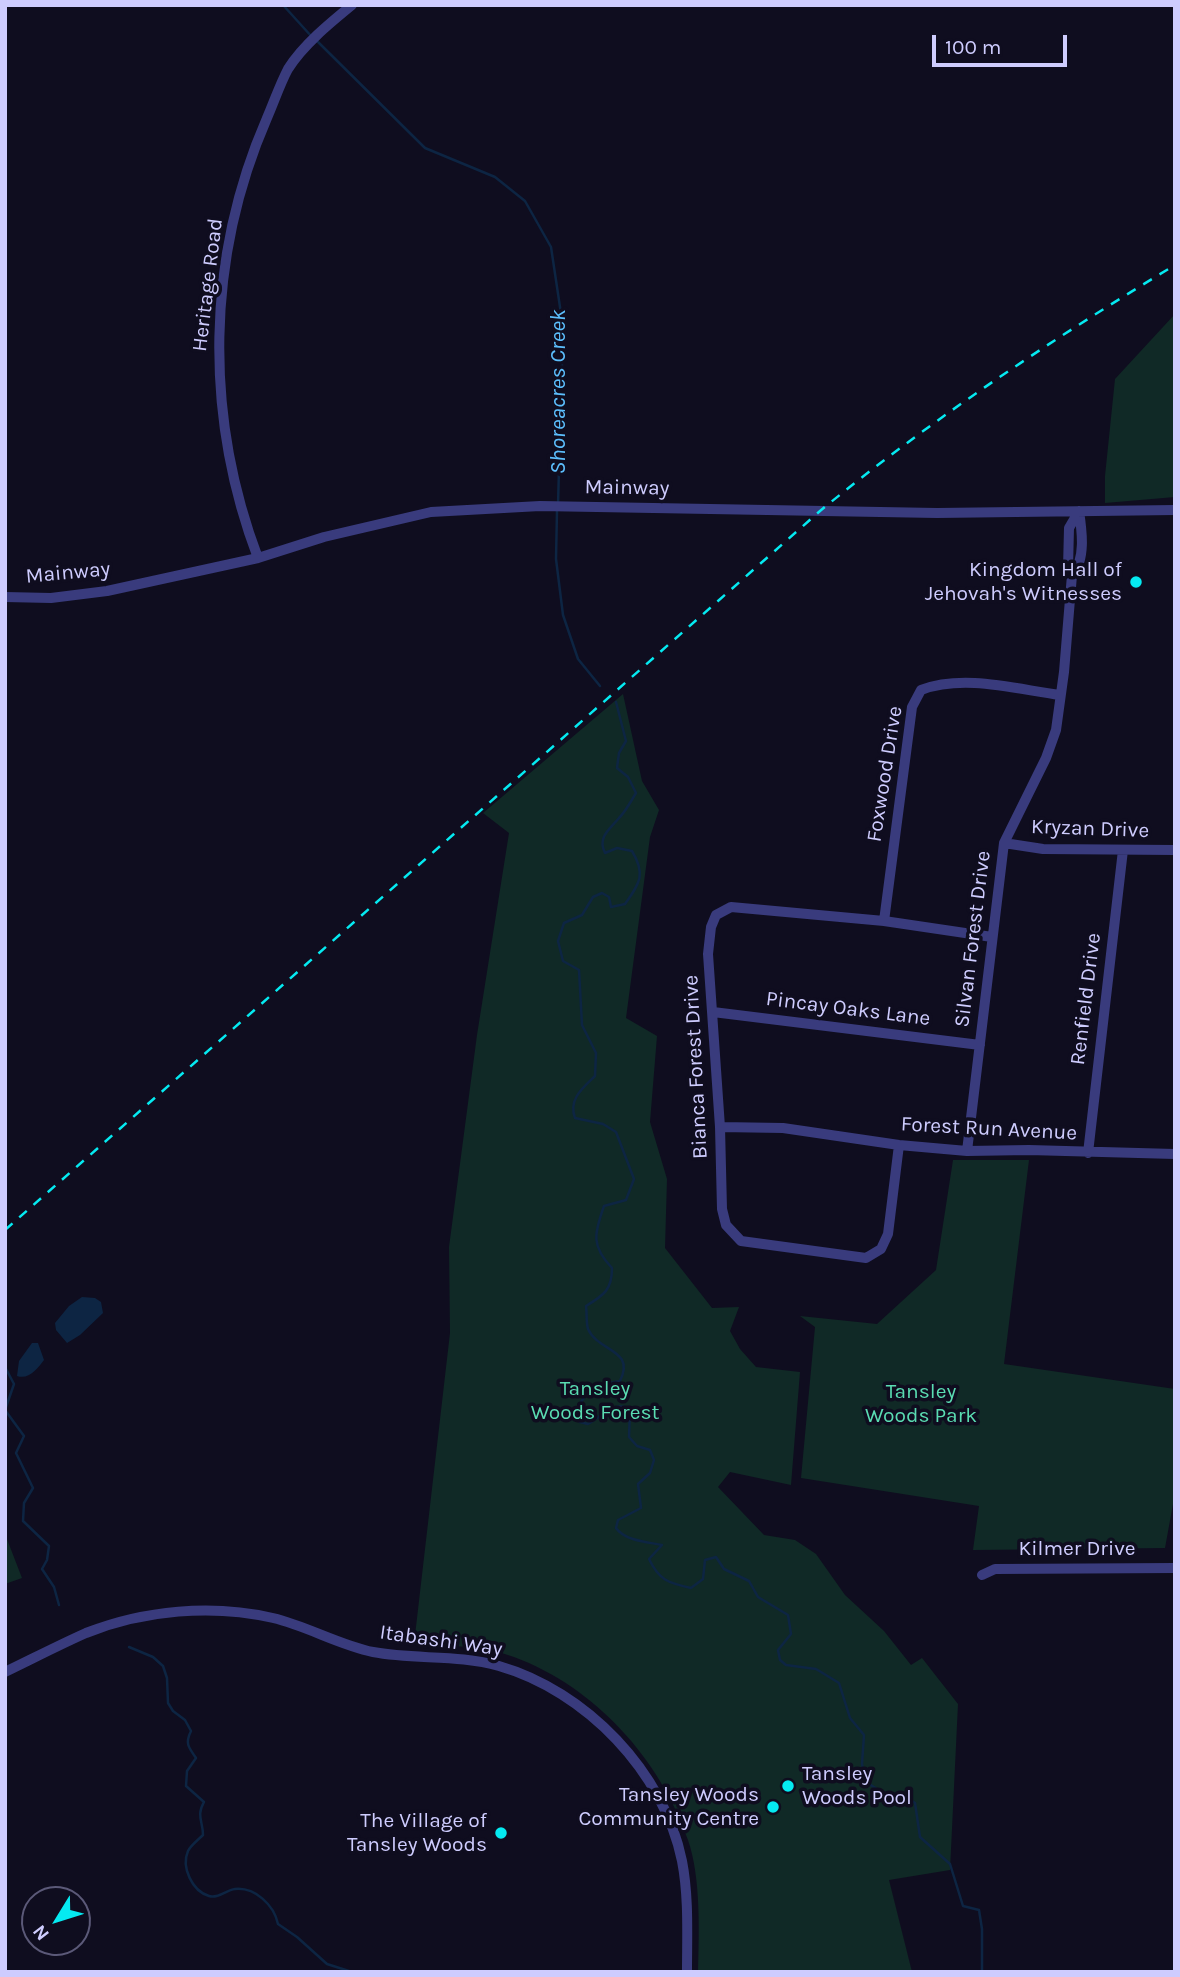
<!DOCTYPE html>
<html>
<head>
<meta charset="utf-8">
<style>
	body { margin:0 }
	#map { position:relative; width:1180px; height:1977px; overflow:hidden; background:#0f0d1f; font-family:Karla,sans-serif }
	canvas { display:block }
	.frame { position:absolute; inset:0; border:7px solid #ceccfe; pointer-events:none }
	.north { position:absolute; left:21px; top:1886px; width:70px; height:70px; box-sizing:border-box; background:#0f0d1f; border:2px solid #5b5978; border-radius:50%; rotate:232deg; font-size:19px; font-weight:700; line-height:28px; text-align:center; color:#ceccfe }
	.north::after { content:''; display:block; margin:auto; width:24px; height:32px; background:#05eaf1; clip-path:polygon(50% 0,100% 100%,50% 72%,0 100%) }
	.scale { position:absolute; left:932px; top:35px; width:135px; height:32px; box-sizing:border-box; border:4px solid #ceccfe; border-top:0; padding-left:9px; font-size:21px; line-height:24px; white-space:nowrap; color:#ceccfe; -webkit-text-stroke:5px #0f0d1f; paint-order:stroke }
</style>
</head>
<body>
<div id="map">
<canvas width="1180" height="1977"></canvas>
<div class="frame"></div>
<div class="north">N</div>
<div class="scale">100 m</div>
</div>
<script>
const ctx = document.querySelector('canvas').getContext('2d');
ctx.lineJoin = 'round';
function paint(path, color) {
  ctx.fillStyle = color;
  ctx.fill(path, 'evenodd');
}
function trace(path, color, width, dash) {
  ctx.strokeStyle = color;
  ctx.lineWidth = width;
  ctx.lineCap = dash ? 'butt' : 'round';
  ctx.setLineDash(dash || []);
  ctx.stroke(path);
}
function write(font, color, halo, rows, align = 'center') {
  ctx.font = font + ' Karla,sans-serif';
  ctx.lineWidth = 7;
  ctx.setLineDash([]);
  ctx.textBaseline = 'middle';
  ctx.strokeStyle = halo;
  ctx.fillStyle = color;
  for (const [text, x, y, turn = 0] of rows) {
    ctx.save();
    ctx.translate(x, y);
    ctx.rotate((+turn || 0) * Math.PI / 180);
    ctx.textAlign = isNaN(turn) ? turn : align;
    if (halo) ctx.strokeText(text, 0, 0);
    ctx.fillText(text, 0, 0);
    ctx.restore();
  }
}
paint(new Path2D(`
	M1175 314V497L1105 503V476L1115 379Z
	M623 694 642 781 659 810 650 837 626 1018 657 1036 650 1122 667 1179 665 1248 712 1308 739 1307 730 1331 740 1349 756 1367 800 1372 791 1485 730 1472 718 1487 764 1535 795 1540 816 1554 845 1595 884 1631 911 1665 922 1658 958 1704 950 1870 889 1880 912 1972H698C699 1931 701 1878 688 1840 660 1759 595 1687 514 1657 482 1645 447 1646 414 1644L450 1333 449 1247 477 1035 509 833 483 813Z
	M953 1160H1029L1004 1364 1175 1389V1493L1165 1548 973 1550 979 1506 801 1478 815 1327 800 1316 877 1324 936 1270Z
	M5 1534 22 1578 5 1584Z`), '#102926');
paint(new Path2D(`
	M82 1297 95 1298 101 1302 103 1313 80 1335 67 1343 56 1330 55 1323 69 1306Z
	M32 1343H38L44 1360C37 1369 29 1380 17 1376L19 1361Z`), '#0d2543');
trace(new Path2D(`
	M283 5 312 37
	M317 41 425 148 495 177 525 201 551 247 563 327 558 505
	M557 511 556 559 563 615 578 659 600 686
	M616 702 626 741 619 753 617 768 628 777 636 793C631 801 626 811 619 818 610 829 597 837 605 853L617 848 632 851C646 874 640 883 625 904L611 907 609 897 602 893 593 897 582 915 564 923 558 941 563 961 579 970 582 1025 596 1053 595 1076C583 1088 568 1099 575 1118L603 1124 616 1132 634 1179 626 1200 604 1206C594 1234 591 1246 612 1268 612 1290 604 1295 586 1306 587 1312 586 1323 588 1329 598 1352 636 1349 620 1381 597 1385 581 1390 576 1417L580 1422 588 1424C604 1415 611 1402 630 1408L629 1437 637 1446 650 1450 654 1460 650 1473 638 1484 641 1508 618 1520 616 1528C625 1541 648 1542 662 1545L649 1559C659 1580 668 1583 691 1588L703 1579 705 1560 716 1557 724 1569 749 1581 758 1597 788 1615 791 1634 778 1650 780 1660 786 1665 816 1669 839 1683 850 1718 864 1735 862 1764 866 1782 891 1798 899 1792 915 1803 920 1837 950 1864 963 1906 979 1910 982 1929V1972
	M5 1367 14 1384 5 1410 24 1436 16 1453 33 1488 24 1503 23 1521 49 1546 47 1560 42 1569 54 1587 59 1605
	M129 1647 153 1657 163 1666 167 1678 168 1703 173 1711 185 1720 191 1731C185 1743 188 1747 196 1758L187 1771 186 1786 204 1802C196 1816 203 1821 203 1835 198 1840 191 1845 188 1851 181 1867 192 1891 209 1896 218 1899 226 1890 235 1889 255 1887 274 1905 278 1924L297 1937 327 1964 352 1972`), '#0d2543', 2.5);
trace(new Path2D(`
	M258 558C204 415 206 258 267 118 274 102 280 84 288 69 303 45 330 23 352 5
	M1072 575C1086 560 1082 531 1079 511
	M5 597 51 598 107 591 258 558 324 537 431 512 540 506 937 513 1175 510
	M1004 843 1043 849 1175 850
	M884 921 912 707 921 690C964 674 1015 689 1060 695
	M713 1012 980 1045
	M720 1127 783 1128 899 1145 967 1151 1029 1150 1175 1154
	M899 1145 888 1234 881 1249 866 1258 741 1241 726 1225 722 1209 720 1127 708 954 711 927 716 915 731 907 884 921 992 937
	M967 1151 1004 843 1046 758 1056 730 1064 672 1072 575 1068 568 1069 528 1079 511
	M1088 1153 1123 850
	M982 1575 995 1569 1175 1568
	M5 1672C32 1659 59 1645 86 1633 144 1610 212 1604 273 1618 307 1626 339 1645 373 1652 415 1660 458 1654 499 1666 586 1691 664 1772 682 1861 689 1897 687 1935 687 1972`), '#393b7d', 10);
trace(new Path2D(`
	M5 1230 820 511C932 419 1051 340 1175 265`), '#05eaf1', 2.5, [10, 9]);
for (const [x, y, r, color] of [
	[1136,582,7,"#05eaf1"],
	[788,1786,7,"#05eaf1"],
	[773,1807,7,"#05eaf1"],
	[501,1833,7,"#05eaf1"]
]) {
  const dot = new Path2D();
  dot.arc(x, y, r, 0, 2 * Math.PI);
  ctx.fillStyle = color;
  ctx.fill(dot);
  trace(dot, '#0f0d1f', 2.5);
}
write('21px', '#ceccfe', '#0f0d1f', [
	["Heritage Road",208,285,-83],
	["Mainway",627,488,1],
	["Mainway",68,573,-5],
	["Foxwood Drive",885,774,-81],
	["Kryzan Drive",1090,829,2],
	["Silvan Forest Drive",973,939,-83],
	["Renfield Drive",1086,999,-83],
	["Pincay Oaks Lane",848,1009,7],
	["Bianca Forest Drive",696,1067,-93],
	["Forest Run Avenue",989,1129,3],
	["Kilmer Drive",1077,1549],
	["Itabashi Way",441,1641,8]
]);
write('21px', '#ceccfe', '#0f0d1f', [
	["Kingdom Hall of",1122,570],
	["Jehovah's Witnesses",1122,594],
	["Tansley",802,1774,"left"],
	["Woods Pool",802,1798,"left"],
	["Tansley Woods",759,1795],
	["Community Centre",759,1819],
	["The Village of",487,1821],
	["Tansley Woods",487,1845]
], 'right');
write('21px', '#5adcb2', '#0f0d1f', [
	["Tansley",595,1389],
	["Woods Forest",595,1413],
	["Tansley",921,1392],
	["Woods Park",921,1416]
]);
write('italic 23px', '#5cbefc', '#0f0d1f', [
	["Shoreacres Creek",558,392,-90]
]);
</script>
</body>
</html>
